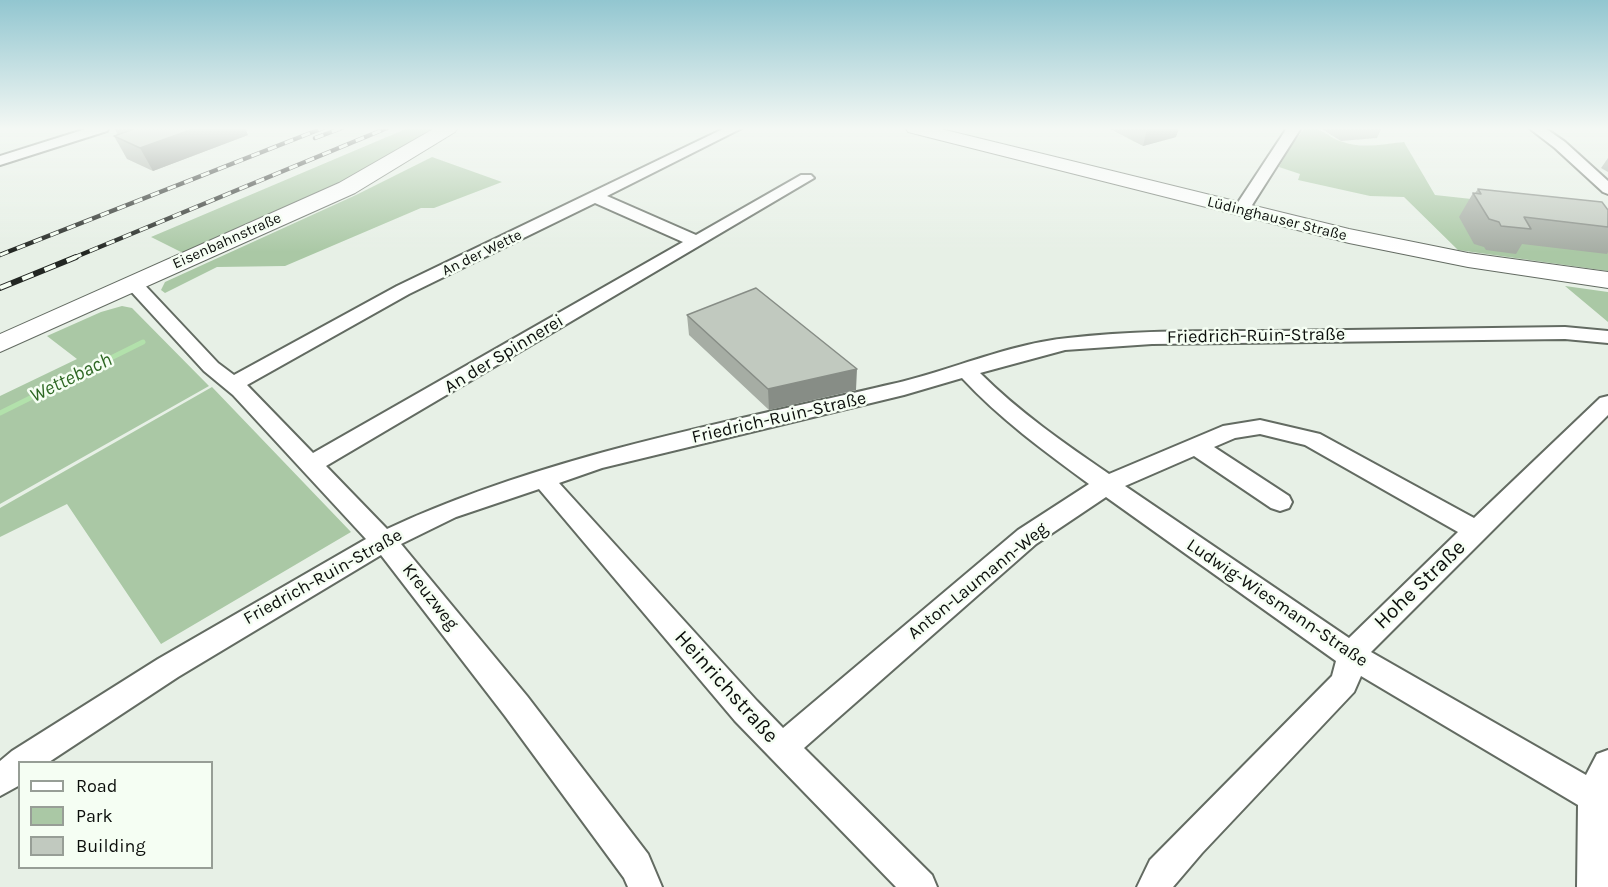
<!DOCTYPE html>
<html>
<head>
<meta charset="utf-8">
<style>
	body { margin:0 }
	#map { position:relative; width:1608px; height:887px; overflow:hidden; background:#e7f0e6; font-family:Karla,sans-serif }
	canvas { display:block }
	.legend { position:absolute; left:18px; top:761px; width:195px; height:108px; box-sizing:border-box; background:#f5fef3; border:2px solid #979e96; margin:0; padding:8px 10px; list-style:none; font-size:18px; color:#0b0e0b }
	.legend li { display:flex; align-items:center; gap:12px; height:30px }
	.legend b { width:30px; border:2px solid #979e96 }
</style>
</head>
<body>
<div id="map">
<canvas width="1608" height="887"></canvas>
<ul class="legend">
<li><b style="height:8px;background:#fff"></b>Road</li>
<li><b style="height:16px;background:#aac8a5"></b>Park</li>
<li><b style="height:16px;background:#c1c9bf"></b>Building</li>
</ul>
</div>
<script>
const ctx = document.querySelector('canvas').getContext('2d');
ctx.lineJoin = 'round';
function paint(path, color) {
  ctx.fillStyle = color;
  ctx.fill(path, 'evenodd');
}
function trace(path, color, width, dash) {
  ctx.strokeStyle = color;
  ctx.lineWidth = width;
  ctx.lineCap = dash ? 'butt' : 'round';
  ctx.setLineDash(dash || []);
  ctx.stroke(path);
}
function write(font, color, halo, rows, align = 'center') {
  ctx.font = font + ' Karla,sans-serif';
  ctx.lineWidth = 5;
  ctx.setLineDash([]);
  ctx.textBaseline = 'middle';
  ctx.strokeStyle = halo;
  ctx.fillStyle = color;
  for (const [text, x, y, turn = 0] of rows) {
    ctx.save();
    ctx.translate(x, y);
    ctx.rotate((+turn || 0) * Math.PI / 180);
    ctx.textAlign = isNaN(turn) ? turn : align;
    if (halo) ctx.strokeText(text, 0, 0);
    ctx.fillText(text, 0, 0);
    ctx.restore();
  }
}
paint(new Path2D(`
	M408 128H448L390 162 185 254 151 237Z
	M1305 128C1326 128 1326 137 1343 142 1363 149 1384 144 1404 142L1435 195 1608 214V271L1458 250 1404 197 1370 196 1298 180 1300 174 1279 167 1291 145Z
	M432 157 502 182 434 208H421L285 266 217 267 165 293 161 290 165 282 356 195Z
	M1565 286 1608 292V322Z
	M122 306 132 308 209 386 0 504V396L77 359 47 336 101 312Z
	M212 387 351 532 161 644 67 504 0 537V508Z`), '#aac8a5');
trace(new Path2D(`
	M0 413 143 342`), '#b2e1ab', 5);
const street = new Path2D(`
	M89 128H109L107 131 0 165V156Z
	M725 128H742L607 196 696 235 801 175H811L814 178 326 466 387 529C546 455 721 424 892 384 950 371 1008 344 1068 338 1136 330 1205 331 1274 331 1371 330 1468 328 1565 327L1608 331V343L1565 339 1152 344 1065 350 980 373C1019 412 1064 443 1109 474L1223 426 1260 420 1320 434 1474 518 1600 398 1608 396V415L1371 652 1586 775 1597 754 1608 750V887H1577L1578 805 1361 676 1354 692 1202 853 1173 887H1137L1150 860 1332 676 1336 661 1106 497 1036 544 804 748 932 875 937 887H896L735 721 539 489 456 517 401 544 527 696 648 854 662 887H628L624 878 505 716 381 555 178 677 49 762H20V785L0 796V761L12 751 158 659 366 539 233 395 204 371 127 287 124 283 127 279H139L218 363 234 375 397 286ZM595 203 683 242 313 453 247 385 409 294ZM962 378C1000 419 1044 451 1089 484L1018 530 783 728 757 701 559 483 602 468 904 395ZM1260 434 1305 445 1458 532 1349 638 1125 486 1194 456 1271 508 1280 511 1289 508 1292 502 1289 496 1214 447 1235 438Z
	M1287 128H1301L1247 213H1235L1233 210Z
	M1529 128H1545L1565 142 1608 181V194L1603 192 1555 148Z`);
const secondary = new Path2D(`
	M435 128H458L455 132 355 193 0 352V334L339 183Z
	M906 128H937L1349 229 1468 253 1608 272V288L1468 267 1349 243 908 132Z`);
trace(street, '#636b62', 4);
trace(secondary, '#636b62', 2);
paint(street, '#fff');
paint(secondary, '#fff');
const railFar1 = new Path2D(`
	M315 138 342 128
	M0 255 323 128
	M73 258 387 128`);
const rail = new Path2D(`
	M0 288 76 257`);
trace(railFar1, '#222622', 4.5);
trace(rail, '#222622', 6);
trace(railFar1, '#f5fef3', 3, [9]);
trace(rail, '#f5fef3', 4, [12]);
paint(new Path2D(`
	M114 128H245L248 135 153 171 127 159 114 136 118 135Z
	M1108 128H1179L1176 137 1143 146Z
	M1320 128H1382L1377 138 1341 141Z
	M1608 158V172L1601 168Z
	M1478 189 1608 210V252L1607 254 1522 244 1516 254 1486 250 1484 247 1474 244 1459 217 1473 193H1475Z
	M687 315 856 390 769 410 689 335Z`), '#a6ada4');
paint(new Path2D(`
	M196 128H245L248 135 153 171 140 148Z
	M1152 128H1179L1176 137 1143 146 1147 129Z
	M857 369 856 390 769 410 768 389Z`), '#878d86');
const building = new Path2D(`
	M131 128H196L140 148 114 136 134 129Z
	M1478 189 1602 202 1608 210V227L1524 217 1531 229 1501 226 1499 222 1489 219 1473 193 1481 194Z
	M756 288 857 369 768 389 687 315Z`);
paint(building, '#c1c9bf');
trace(building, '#878d86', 1.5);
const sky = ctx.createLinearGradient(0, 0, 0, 252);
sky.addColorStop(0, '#92c6d0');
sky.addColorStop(0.51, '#f4f8f4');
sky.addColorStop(1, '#f4f8f400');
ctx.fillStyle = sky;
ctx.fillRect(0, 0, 1608, 252);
write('15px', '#0b0e0b', '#f5fef3', [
	["Lüdinghauser Straße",1277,219,14],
	["Eisenbahnstraße",227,241,-24],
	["An der Wette",482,253,-26]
]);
write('18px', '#0b0e0b', '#f5fef3', [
	["Friedrich-Ruin-Straße",1256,336,-1],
	["An der Spinnerei",504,354,-31],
	["Friedrich-Ruin-Straße",779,418,-13],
	["Friedrich-Ruin-Straße",323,577,-29],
	["Anton-Laumann-Weg",978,581,-39],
	["Kreuzweg",430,597,52],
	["Ludwig-Wiesmann-Straße",1277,603,34]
]);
write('italic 20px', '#2d6723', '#f5fef3', [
	["Wettebach",71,378,-26]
]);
write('21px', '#0b0e0b', '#f5fef3', [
	["Hohe Straße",1420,585,-44],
	["Heinrichstraße",726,687,48]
]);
</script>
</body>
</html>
